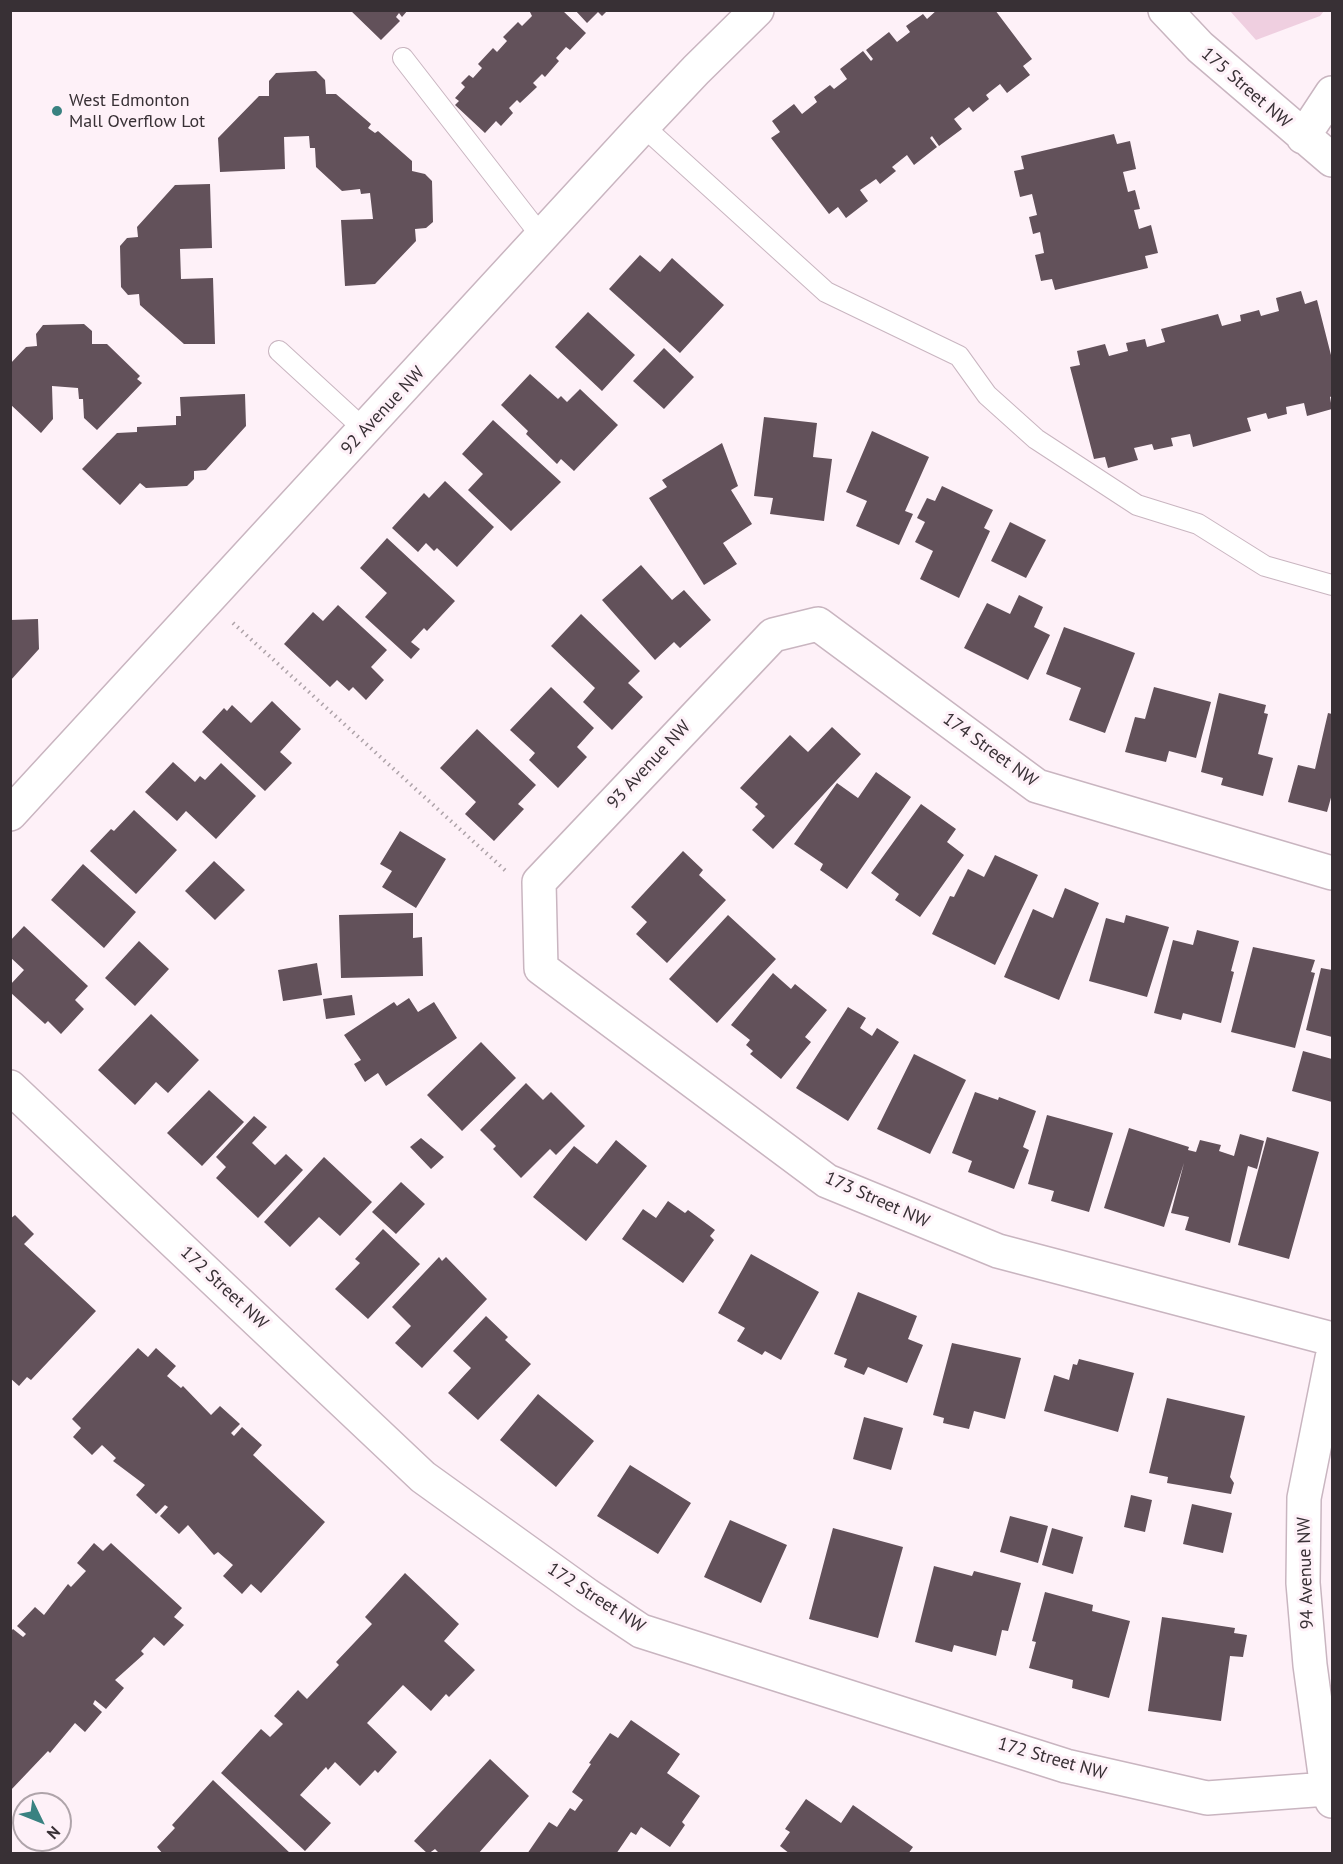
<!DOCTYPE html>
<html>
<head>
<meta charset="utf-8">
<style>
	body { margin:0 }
	#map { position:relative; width:1343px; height:1864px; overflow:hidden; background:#fef1f8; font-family:"PT Sans",sans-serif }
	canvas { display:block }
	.frame { position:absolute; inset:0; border:12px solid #383035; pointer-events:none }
	.north { position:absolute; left:12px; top:1792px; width:60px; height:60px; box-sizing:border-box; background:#fef1f8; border:2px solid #afa4aa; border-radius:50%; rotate:133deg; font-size:16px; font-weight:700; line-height:24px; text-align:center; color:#383035 }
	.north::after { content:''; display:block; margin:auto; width:21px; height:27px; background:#398281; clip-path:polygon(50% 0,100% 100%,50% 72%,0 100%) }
</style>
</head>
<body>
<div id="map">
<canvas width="1343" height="1864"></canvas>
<div class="frame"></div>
<div class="north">N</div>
</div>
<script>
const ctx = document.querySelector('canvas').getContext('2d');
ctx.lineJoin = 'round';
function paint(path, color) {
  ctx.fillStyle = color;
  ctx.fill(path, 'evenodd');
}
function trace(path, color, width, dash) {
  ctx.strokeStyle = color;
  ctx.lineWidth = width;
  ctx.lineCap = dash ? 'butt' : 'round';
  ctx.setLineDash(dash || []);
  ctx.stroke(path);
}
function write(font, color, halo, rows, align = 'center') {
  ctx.font = font + ' "PT Sans",sans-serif';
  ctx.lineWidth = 6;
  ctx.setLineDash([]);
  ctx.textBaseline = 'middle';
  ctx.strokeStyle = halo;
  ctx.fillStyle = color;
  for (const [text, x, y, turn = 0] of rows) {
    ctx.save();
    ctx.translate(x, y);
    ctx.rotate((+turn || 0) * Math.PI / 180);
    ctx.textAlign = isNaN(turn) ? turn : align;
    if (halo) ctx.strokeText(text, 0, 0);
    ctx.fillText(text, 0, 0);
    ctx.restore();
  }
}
paint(new Path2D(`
	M1230 11H1324L1320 16 1256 40Z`), '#efcfe0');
paint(new Path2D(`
	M350 10H408L402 17 399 13 396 17 400 21 381 40Z
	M529 10H562L586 33 570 50 566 47 556 58 559 61 545 77 542 74 533 83 537 87 520 103 517 100 509 108 513 113 501 126 496 121 485 133 455 105 459 101 455 98 465 87 461 83 469 75 473 78 482 68 478 64 493 48 497 52 507 41 503 37 518 22 522 26 532 16Z
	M575 10H608L602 16 598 12 587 23Z
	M937 10H995L1032 59 1023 66 1030 75 1007 93 1000 84 986 95 989 99 973 112 969 107 954 119 962 129 939 146 932 136 930 138 937 147 914 165 907 155 892 167 896 171 880 184 876 179 860 190 868 201 846 218 838 207 829 214 771 138 780 132 772 121 794 104 802 114 817 102 814 97 830 85 834 89 847 79 840 69 863 51 871 61 873 59 866 50 889 32 897 42 910 32 906 26 923 14 927 19Z
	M316 71 325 80 326 94H336L371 124 368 128 375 133 378 131 412 161V171L425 174 432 181 433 222 426 228 415 229 416 241 375 284 345 286 341 220 373 219 370 193 361 194 360 189 342 191 316 167 315 148H310L309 136 284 137 285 169 220 172 218 138 259 96H269V81L276 73Z
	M1114 134 1117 144 1130 141 1136 169 1123 172 1128 192 1135 190 1140 209 1134 210 1139 229 1151 225 1158 253 1145 256 1148 268 1055 290 1052 279 1041 281 1035 255 1044 253 1040 232 1033 234 1029 217 1037 215 1032 194 1020 197 1014 171 1024 169 1021 156Z
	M210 184 212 248 180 249 181 279 213 278 215 344H184L140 305 139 294 128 295 121 287 120 246 127 238 138 237 137 227 175 185Z
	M640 255 660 272 672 258 724 305 680 353 609 289Z
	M1301 291 1305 304 1317 300 1332 359V396L1330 397 1332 409 1307 416 1304 403 1286 407 1287 414 1268 419 1266 413 1247 418 1251 431 1193 447 1190 434 1171 438 1173 446 1154 450 1152 444 1134 448 1138 460 1108 468 1105 457 1094 459 1070 367 1080 365 1077 351 1105 344 1109 356 1128 351 1126 343 1145 339 1147 347 1165 342 1161 329 1218 314 1222 326 1241 321 1240 315 1259 310 1261 316 1279 311 1276 298Z
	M588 312 635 355 602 391 555 347Z
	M84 324 92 331V344H107L140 376 137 379 142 383 97 430 84 418 83 399H79L78 388 52 386 53 419 41 433 10 404V364L26 347 37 346 36 334 43 325Z
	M664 348 694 377 664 409 633 381Z
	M530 374 558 399 561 396 567 402 580 389 618 425 574 471 561 459 557 464 526 434 528 431 501 405Z
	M245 394 246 426 206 470 194 471V479L187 486 146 488 140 483 120 505 82 469 117 433 137 432V427L176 425V416H181L180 397Z
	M764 417 817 423 813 457 832 459 824 521 770 514 773 498 754 496Z
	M493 420 561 482 511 531 468 490 483 474 462 454Z
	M872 431 929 457 905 511 913 514 899 545 856 526 867 501 846 492Z
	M722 443 738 486 731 490 752 524 723 543 737 564 704 585 649 498 667 487 662 480Z
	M445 481 494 527 457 567 437 548 434 551 426 543 418 552 392 528 424 493 429 498Z
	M942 486 993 510 984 528 990 531 959 598 920 579 933 551 915 542 925 522 917 518 927 498 935 501Z
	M1010 522 1046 540 1026 578 991 561Z
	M387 538 455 601 427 631 424 628 411 642 420 649 411 659 365 617 387 593 360 568Z
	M641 565 672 600 684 590 711 620 680 648 674 642 655 660 602 600Z
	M1019 595 1043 607 1034 627 1050 635 1028 680 964 648 987 603 1010 614Z
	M338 605 387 650 371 667 384 680 366 700 353 687 349 691 337 680 330 687 284 644 313 612 323 621Z
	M581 614 640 671 628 683 643 697 612 730 583 702 595 688 551 646Z
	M38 619 39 649 10 681V620Z
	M1064 627 1135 653 1105 733 1069 720 1081 688 1046 674Z
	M551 687 594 728 577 747 587 757 558 788 529 760 535 753 510 730Z
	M1154 687 1211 702 1196 758 1169 751 1166 762 1125 752 1135 717 1145 719Z
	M1219 693 1266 705 1264 713 1268 714 1258 754 1273 758 1263 796 1221 785 1223 778 1201 772Z
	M272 701 301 729 280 752 292 763 265 791 202 732 224 708 227 711 232 705 251 723Z
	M1328 713 1332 714V794L1327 812 1288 802 1298 765 1315 769Z
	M832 727 861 754 773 849 752 830 765 816 755 807 758 804 740 788 790 735 808 752Z
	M477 729 536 785 518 804 524 809 494 841 465 814 476 802 440 768Z
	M173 762 195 782 200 776 205 780 221 763 256 796 216 839 186 811 177 821 145 792Z
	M876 772 911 797 847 889 820 870 823 864 794 844 837 783 858 798Z
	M921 804 956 829 947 842 964 855 920 917 895 900 899 894 871 873Z
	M134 810 177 850 136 894 90 851 111 829 114 831Z
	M400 831 446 859 416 908 382 887 392 871 380 864Z
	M683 851 703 870 699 875 726 900 667 963 636 934 647 922 631 907Z
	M995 855 1038 875 995 965 932 934 950 896 954 897 968 869 984 877Z
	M214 861 245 890 215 920 185 891Z
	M83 864 136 912 104 948 51 900Z
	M1065 888 1099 903 1059 1000 1004 977 1033 909 1053 918Z
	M413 913V938L422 937 423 976 341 978 339 915Z
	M728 915 776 959 717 1023 669 979Z
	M1126 915 1169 927 1147 997 1089 981 1106 918 1124 923Z
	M24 926 88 986 75 1000 84 1009 61 1034 48 1021 45 1024 10 992V985L24 970 10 957V941Z
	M1197 930 1239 941 1231 971 1234 972 1221 1023 1183 1013 1181 1020 1154 1013 1173 940 1193 945Z
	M139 941 169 969 135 1006 105 978Z
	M1253 947 1315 960 1311 972 1315 973 1295 1048 1231 1032Z
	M317 963 322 995 283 1001 278 970Z
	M1321 968 1332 970V1037L1306 1030Z
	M773 973 791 989 795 984 827 1010 805 1037 811 1042 781 1079 750 1054 753 1051 746 1045 750 1040 731 1025Z
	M352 995 355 1015 326 1019 323 999Z
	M409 998 418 1012 434 1002 457 1038 386 1086 378 1073 365 1082 354 1064 361 1060 344 1035 394 1002 397 1006Z
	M848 1007 866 1018 860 1028 872 1036 877 1028 899 1042 848 1121 796 1088Z
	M151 1014 199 1060 168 1093 156 1082 135 1105 98 1070Z
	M481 1042 516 1078 462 1131 427 1095Z
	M1303 1051 1332 1059V1102L1292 1091Z
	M914 1054 966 1080 930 1154 877 1129Z
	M526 1083 543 1100 551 1092 585 1126 556 1155 550 1149 521 1178 493 1149 496 1146 480 1130Z
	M209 1090 244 1122 202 1166 167 1133Z
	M975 1092 998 1100 999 1097 1036 1111 1023 1147 1029 1150 1014 1189 968 1172 972 1161 952 1153Z
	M1047 1115 1113 1133 1089 1212 1051 1201 1054 1191 1028 1184Z
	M254 1116 267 1127 252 1143 275 1165 286 1154 303 1170 258 1218 216 1178 226 1167 216 1157Z
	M1129 1128 1189 1147 1188 1150 1196 1152 1200 1140 1221 1145 1219 1151 1234 1156 1240 1134 1264 1141 1257 1169 1248 1166 1230 1243 1185 1230 1189 1217 1171 1213 1184 1163 1164 1227 1104 1208Z
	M1267 1137 1319 1152 1289 1259 1238 1245Z
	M421 1138 444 1157 431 1169 410 1147Z
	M616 1140 647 1166 586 1241 533 1197 574 1146 597 1164Z
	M324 1157 372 1202 340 1236 319 1217 290 1247 264 1222Z
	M401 1182 425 1204 396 1234 372 1212Z
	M668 1201 685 1213 688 1210 715 1230 710 1236 714 1240 683 1283 622 1239 643 1209 656 1218Z
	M15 1215 34 1234 24 1244 96 1311 31 1380 27 1377 19 1386 10 1378V1219Z
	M383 1229 420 1264 368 1319 335 1289 360 1263 355 1259Z
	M751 1254 819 1292 781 1360 765 1351 762 1355 737 1341 745 1328 718 1313Z
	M439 1257 442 1261 446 1257 487 1299 422 1368 395 1343 411 1326 392 1307Z
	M858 1292 917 1316 908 1339 923 1345 907 1383 868 1367 864 1375 844 1367 847 1359 834 1354Z
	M486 1316 508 1337 505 1340 531 1364 478 1420 448 1393 471 1368 453 1351Z
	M952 1343 1021 1358 1005 1419 974 1411 969 1429 943 1423 944 1418 933 1415Z
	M138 1348 148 1357 156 1348 176 1366 167 1376 181 1388 183 1386 211 1415 220 1406 240 1424 231 1433 234 1436 242 1427 262 1445 253 1455 325 1522 261 1593 251 1584 242 1594 223 1576 233 1565 218 1552 214 1555 188 1525 179 1534 160 1516 168 1507 165 1505 156 1514 136 1495 145 1485 113 1461 116 1458 102 1445 92 1455 73 1437 81 1428 72 1419Z
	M1079 1359 1134 1373 1118 1432 1044 1411 1054 1375 1069 1380 1073 1364 1077 1365Z
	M538 1394 594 1441 556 1487 500 1440Z
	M1167 1398 1245 1416 1230 1477 1234 1483 1231 1494 1167 1483 1168 1477 1149 1473Z
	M864 1417 903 1428 891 1470 853 1459Z
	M630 1465 691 1503 658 1554 597 1516Z
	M1131 1495 1152 1500 1145 1532 1124 1527Z
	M1192 1504 1232 1513 1223 1553 1183 1544Z
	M1010 1516 1048 1526 1038 1563 1000 1552Z
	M730 1520 787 1545 761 1603 704 1577Z
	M833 1528 903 1547 878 1638 809 1619Z
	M1052 1528 1083 1537 1073 1574 1042 1565Z
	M94 1543 103 1551 111 1543 182 1608 174 1617 184 1625 164 1646 154 1637 141 1651 144 1654 115 1680 124 1688 106 1709 95 1700 93 1704 102 1712 85 1732 75 1723 50 1753 48 1751 10 1791V1632L13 1629 23 1637 26 1634 17 1626 35 1607 44 1615 68 1584 71 1587 86 1571 77 1563Z
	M934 1566 972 1576 974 1571 1021 1583 1008 1631 1002 1630 996 1656 954 1645 952 1652 915 1642Z
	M405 1573 459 1624 444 1641 475 1670 449 1697 446 1694 431 1711 403 1685 367 1723 397 1752 378 1773 375 1770 360 1786 335 1762 328 1770 326 1767 300 1795 331 1823 305 1851 221 1773 261 1729 270 1737 283 1724 274 1716 298 1690 307 1699 339 1665 336 1662 372 1624 365 1617Z
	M1045 1592 1093 1605 1092 1611 1130 1621 1109 1698 1072 1688 1073 1680 1029 1668 1036 1642 1032 1641Z
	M1162 1617 1235 1628 1234 1633 1247 1635 1243 1657 1230 1656 1221 1721 1148 1711Z
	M631 1720 680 1754 667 1773 700 1796 682 1822 685 1825 670 1847 641 1827 636 1835 631 1832 616 1854H527L549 1822 557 1827 570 1808 575 1811 583 1800 572 1792 591 1764 589 1763 610 1733 618 1738Z
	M490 1759 529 1796 478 1854H440L435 1849 428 1854 414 1841Z
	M213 1780 291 1854H163L157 1847 175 1828 172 1825Z
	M806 1799 841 1823 853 1805 913 1847 908 1854H790L780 1846 790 1832 785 1829Z`), '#62515a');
const lane = new Path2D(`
	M403 58 542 237
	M643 126 826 292 959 356 987 395 1036 439 1137 505 1198 524 1265 566 1332 585
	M279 351 365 430`);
const street = new Path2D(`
	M1165 10 1200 47 1332 160
	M1303 137 1332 93
	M10 814 643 126 696 70 757 10
	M1332 873 1037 786 818 624 773 635 539 882 541 968 827 1181 998 1251 1332 1339
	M10 1087 423 1477 587 1595 641 1631 1066 1766 1207 1798 1327 1789
	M1332 1358 1304 1498 1303 1583 1310 1665 1327 1789 1332 1801`);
trace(lane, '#c9b5c0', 22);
trace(street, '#c9b5c0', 36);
trace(new Path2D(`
	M233 623 507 872`), '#aea3a9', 4, [1.5, 4.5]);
trace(lane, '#fff', 20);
trace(street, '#fff', 33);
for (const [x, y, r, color] of [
	[57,111,6,"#398281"]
]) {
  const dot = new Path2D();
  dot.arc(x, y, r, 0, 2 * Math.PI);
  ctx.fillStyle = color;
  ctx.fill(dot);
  trace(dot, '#fef1f8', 2);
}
write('18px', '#383035', '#fef1f8', [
	["175 Street NW",1246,88,41],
	["92 Avenue NW",383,411,-47],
	["174 Street NW",990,750,36],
	["93 Avenue NW",649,765,-47],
	["173 Street NW",877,1200,24],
	["172 Street NW",224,1288,43],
	["94 Avenue NW",1306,1573,-92],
	["172 Street NW",596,1598,33],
	["172 Street NW",1052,1759,16]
]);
write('18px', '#383035', '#fef1f8', [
	["West Edmonton",69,101],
	["Mall Overflow Lot",69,122]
], 'left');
</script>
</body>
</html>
